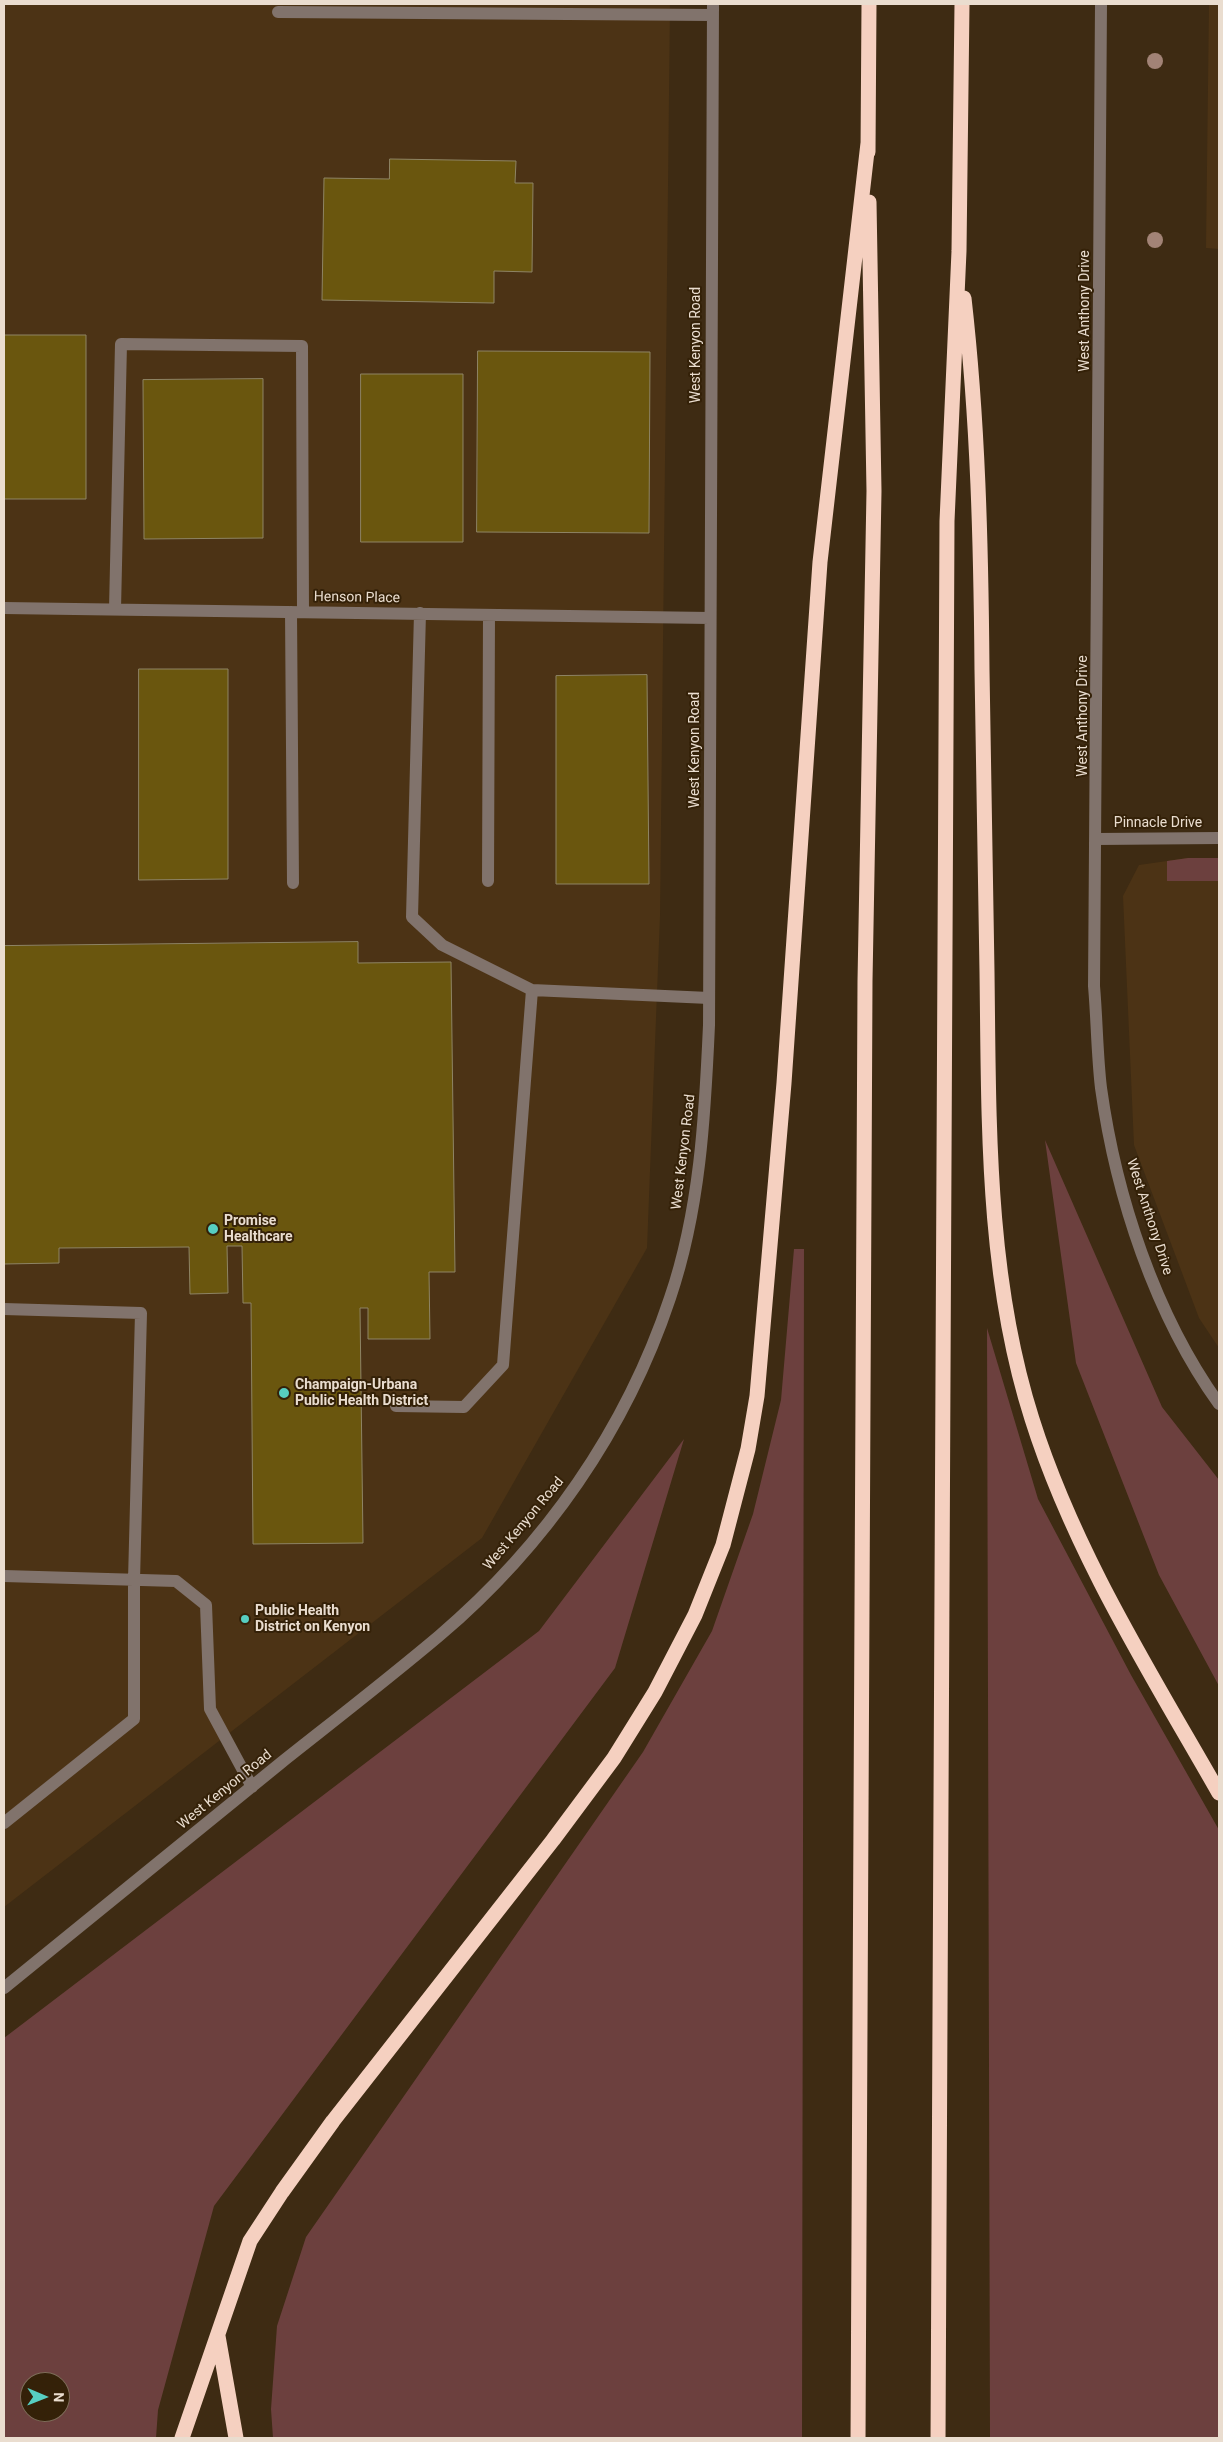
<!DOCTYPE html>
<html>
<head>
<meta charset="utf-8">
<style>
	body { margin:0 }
	#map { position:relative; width:1223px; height:2442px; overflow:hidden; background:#3e2b13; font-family:Roboto,sans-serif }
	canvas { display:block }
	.frame { position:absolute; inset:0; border:5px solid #eaddcf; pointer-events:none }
	.north { position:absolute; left:20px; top:2372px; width:50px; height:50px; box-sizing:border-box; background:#342108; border:1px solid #7d6c58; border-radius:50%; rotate:91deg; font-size:14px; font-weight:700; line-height:20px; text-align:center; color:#eaddcf }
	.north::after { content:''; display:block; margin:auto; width:18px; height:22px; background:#57cec1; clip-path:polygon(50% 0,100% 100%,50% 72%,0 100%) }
</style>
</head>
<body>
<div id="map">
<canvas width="1223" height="2442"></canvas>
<div class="frame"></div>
<div class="north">N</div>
</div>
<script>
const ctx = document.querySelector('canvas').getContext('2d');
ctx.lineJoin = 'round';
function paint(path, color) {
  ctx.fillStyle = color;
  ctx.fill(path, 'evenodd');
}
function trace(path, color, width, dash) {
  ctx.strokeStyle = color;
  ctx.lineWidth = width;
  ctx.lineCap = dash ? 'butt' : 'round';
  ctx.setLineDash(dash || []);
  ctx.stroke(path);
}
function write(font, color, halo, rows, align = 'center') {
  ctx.font = font + ' Roboto,sans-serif';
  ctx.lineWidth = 4;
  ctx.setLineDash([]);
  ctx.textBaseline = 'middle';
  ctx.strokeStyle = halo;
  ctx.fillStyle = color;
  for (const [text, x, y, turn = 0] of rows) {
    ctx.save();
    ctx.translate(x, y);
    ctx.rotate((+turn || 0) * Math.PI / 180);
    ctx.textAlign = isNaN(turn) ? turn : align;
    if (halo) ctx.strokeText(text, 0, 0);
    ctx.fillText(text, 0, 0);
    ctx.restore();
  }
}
paint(new Path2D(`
	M4 4H670L660 916 647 1248 482 1538 4 1907Z
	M1209 4H1219V249L1206 248Z
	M1188 858H1219V1348L1199 1318 1134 1145 1123 896 1139 865Z`), '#4c3315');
paint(new Path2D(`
	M1188 858H1219V881H1167V861Z
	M1045 1140 1162 1407 1219 1480V1686L1159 1575 1076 1363Z
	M794 1249H804L802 2438H273L271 2409 277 2326 306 2237 643 1752 712 1631 753 1514 781 1400Z
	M987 1328 1038 1499 1131 1675 1219 1830V2438H990Z
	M684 1439 615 1668 214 2206 158 2410 156 2438H4V2038L539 1631ZM30 2382H60V2412H30Z`), '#6c403e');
const building = new Path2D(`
	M390 159 516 161 515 183H533L532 272 494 271V303L322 300 324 178 389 179Z
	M4 335H86V499H4Z
	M478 351 650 352 649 533 477 532Z
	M361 374H463V542H361Z
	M263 379V538L144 539 143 380Z
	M139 669H228V879L139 880Z
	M647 675 649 884H556V676Z
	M358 942V963L451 962 455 1272H429L430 1339H368V1308H360L363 1543 253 1544 251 1303H243L242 1246H227L228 1293 190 1294 189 1247 59 1248V1263L4 1264V946Z`);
paint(building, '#6a560e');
trace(building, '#8e8464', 1);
trace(new Path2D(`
	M1101 4 1094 986C1097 1020 1097 1054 1101 1088 1116 1196 1155 1315 1219 1404
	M278 12 713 15
	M4 608 710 618
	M115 609 121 344 302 346 303 612
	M291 612 293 883
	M420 613 412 917 442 945 532 990
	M1097 839 1219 838
	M488 881 489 615
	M4 1309 141 1313 134 1580V1719L4 1823
	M396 1406 464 1407 503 1365 532 990 709 998
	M4 1576 176 1581 206 1605 210 1709 252 1787
	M4 1988C97 1913 189 1837 282 1762 335 1720 388 1679 439 1636 545 1546 626 1430 670 1298 700 1210 705 1116 709 1025L713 4`), '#81736c', 12);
trace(new Path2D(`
	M868 152 869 4
	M964 298C978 421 981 545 982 670 984 770 985 871 987 972 989 1121 986 1275 1032 1419 1074 1552 1150 1672 1219 1793
	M218 2336 236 2438
	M182 2438 250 2241 282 2192 333 2121 553 1840 614 1758 655 1692 695 1615 723 1545 748 1449 757 1396 784 1083 820 562 868 143
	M858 2438 865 981 874 491 869 202
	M938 2438 947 521 959 251 962 4`), '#f5d0c0', 15);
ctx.fillStyle = '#a28376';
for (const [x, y] of [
	[1155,61],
	[1155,240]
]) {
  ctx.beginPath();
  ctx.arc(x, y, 8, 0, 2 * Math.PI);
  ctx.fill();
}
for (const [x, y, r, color] of [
	[213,1229,6,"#57cec1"],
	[284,1393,6,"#57cec1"],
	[245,1619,5,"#57cec1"]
]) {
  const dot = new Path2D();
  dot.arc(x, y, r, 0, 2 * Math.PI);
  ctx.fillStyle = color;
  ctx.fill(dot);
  trace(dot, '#342108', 2);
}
write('14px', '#eaddcf', '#342108', [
	["West Anthony Drive",1085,311,-90],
	["West Kenyon Road",696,345,-90],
	["Henson Place",357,598,1],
	["West Anthony Drive",1083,716,-90],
	["West Kenyon Road",695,750,-90],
	["Pinnacle Drive",1158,823],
	["West Kenyon Road",684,1152,-83],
	["West Anthony Drive",1149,1217,72],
	["West Kenyon Road",524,1524,-50],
	["West Kenyon Road",225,1790,-39]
]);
write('bold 14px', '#eaddcf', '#342108', [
	["Promise",224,1221],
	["Healthcare",224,1237],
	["Champaign-Urbana",295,1385],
	["Public Health District",295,1401],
	["Public Health",255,1611],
	["District on Kenyon",255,1627]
], 'left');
</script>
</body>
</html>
